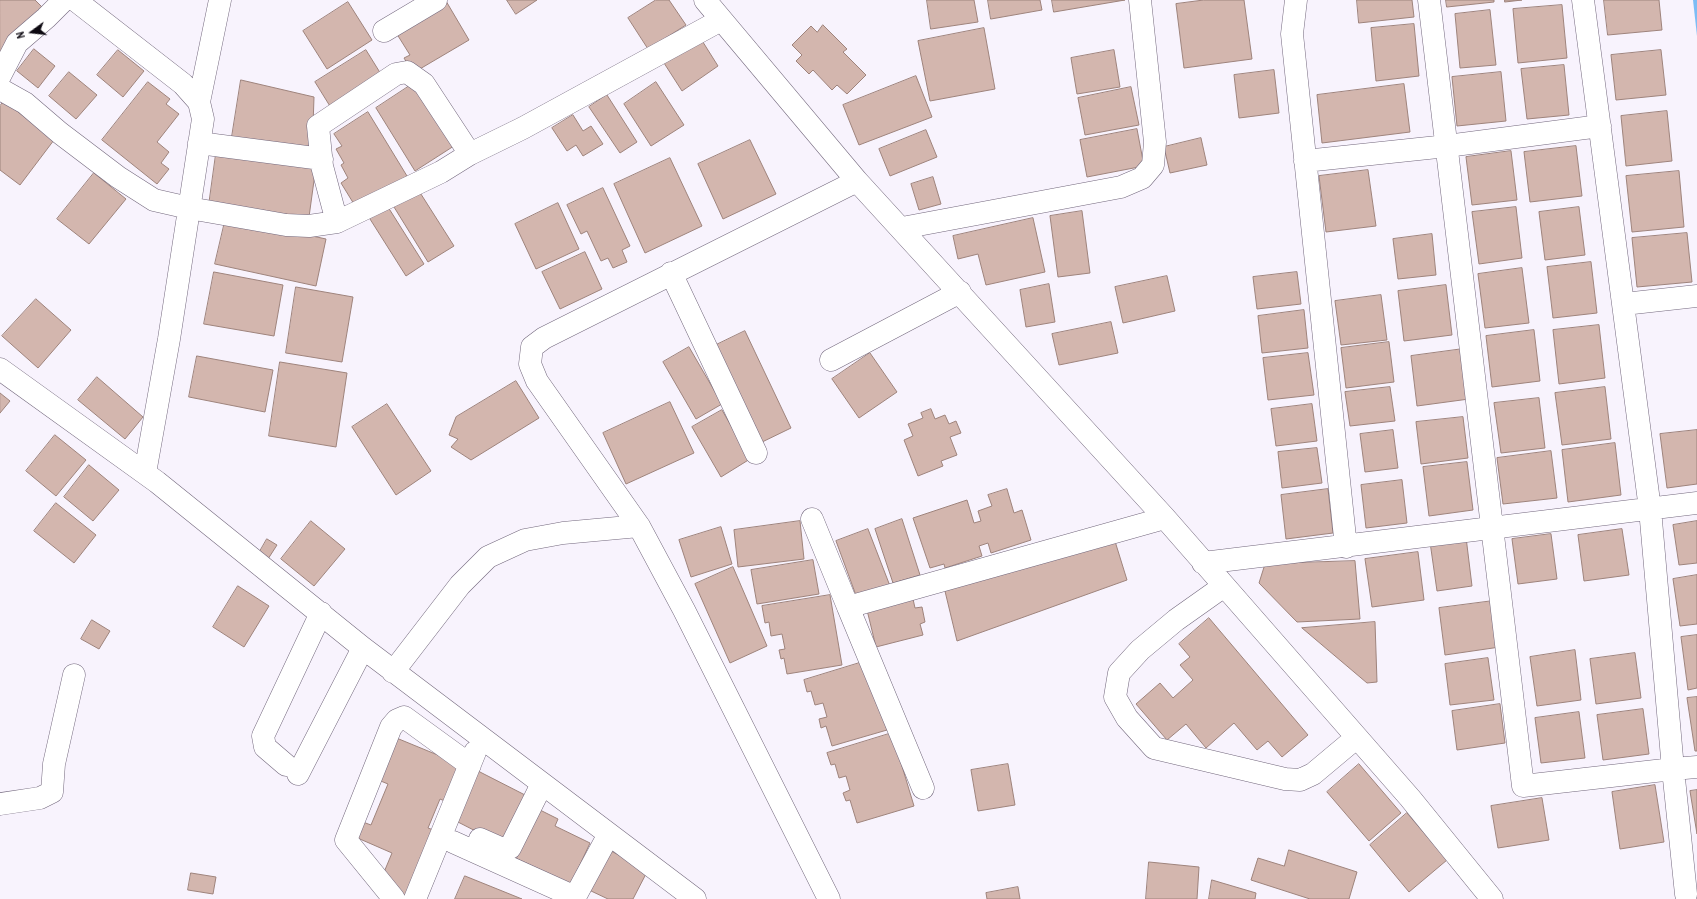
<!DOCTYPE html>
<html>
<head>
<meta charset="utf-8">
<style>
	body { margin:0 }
	#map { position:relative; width:1697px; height:899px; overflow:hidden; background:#f8f3fd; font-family:"Archivo Narrow",sans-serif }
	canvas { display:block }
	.north { position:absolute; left:12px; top:12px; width:40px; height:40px; -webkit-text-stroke:3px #fff; paint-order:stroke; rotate:255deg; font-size:11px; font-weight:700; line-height:16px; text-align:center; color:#0d0911 }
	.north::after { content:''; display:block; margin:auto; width:14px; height:18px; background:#0d0911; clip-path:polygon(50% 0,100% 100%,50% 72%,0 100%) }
</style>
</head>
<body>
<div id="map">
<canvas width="1697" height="899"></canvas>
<div class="north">N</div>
</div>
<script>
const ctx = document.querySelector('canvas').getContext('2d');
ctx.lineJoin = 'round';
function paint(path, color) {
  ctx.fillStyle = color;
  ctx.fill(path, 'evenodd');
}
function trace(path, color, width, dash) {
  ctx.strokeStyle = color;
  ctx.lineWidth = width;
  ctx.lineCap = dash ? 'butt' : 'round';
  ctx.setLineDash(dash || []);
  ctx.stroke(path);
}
paint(new Path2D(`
	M1693 0H1697V36Z`), '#7dbdf5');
const building = new Path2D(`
	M0 0H35L44 9 0 54Z
	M507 0H537L516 14Z
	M656 0H669L686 25 648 49 628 18Z
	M927 0H974L978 22 931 29Z
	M988 0H1040L1042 10 991 19Z
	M1052 0H1125L1054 12Z
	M1204 0H1244L1252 59 1184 68 1176 4Z
	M1357 0H1412L1414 17 1359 23Z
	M1446 0H1494V2L1447 7Z
	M1505 0H1522L1505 2Z
	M1604 0H1659L1662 30 1608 35Z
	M446 1 469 40 413 73 404 58 410 55 395 31Z
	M348 2 372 40 327 69 303 31Z
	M1562 5 1567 58 1518 63 1513 9Z
	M1490 10 1496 65 1460 68 1455 14Z
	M1414 24 1419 76 1376 81 1371 28Z
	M823 25 847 49 843 52 866 75 847 94 837 85 832 90 813 70 809 74 796 61 802 55 792 45 811 26 817 32Z
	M984 28 995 89 930 101 918 41Z
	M701 39 718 66 682 91 664 63Z
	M34 49 55 66 38 88 17 71Z
	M118 50 144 71 123 97 97 75Z
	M366 50 384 79 333 111 315 82Z
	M1114 50 1120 87 1077 94 1071 58Z
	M1661 50 1666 95 1616 100 1611 55Z
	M1564 65 1569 115 1527 119 1521 69Z
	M1274 70 1279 113 1239 118 1234 75Z
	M69 72 97 95 76 119 49 96Z
	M1501 72 1506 121 1457 126 1452 77Z
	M916 76 932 117 859 145 843 105Z
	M241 80 314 97 312 156 231 143Z
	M417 81 457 144 415 171 376 108Z
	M148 82 170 99 166 104 179 114 157 142 169 152 161 163 169 169 157 184 102 140Z
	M656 82 684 125 651 146 624 104Z
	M1404 84 1410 132 1322 143 1317 95Z
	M1131 87 1139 125 1085 135 1078 98Z
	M607 95 637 142 620 153 589 107Z
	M4 101 54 140 20 185 0 170V106Z
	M1667 111 1672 161 1626 166 1621 116Z
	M368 112 407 176 357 209 341 183 348 178 341 165 344 163 336 149 342 146 334 134Z
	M573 115 583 131 591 126 603 144 583 156 576 145 567 151 552 128Z
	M1137 129 1144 166 1087 177 1080 140Z
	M926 130 937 157 890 176 879 149Z
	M1201 138 1207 165 1170 173 1164 147Z
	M750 140 776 194 723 219 698 164Z
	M1576 146 1582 196 1530 202 1524 152Z
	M1511 151 1517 200 1472 205 1466 157Z
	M216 154 316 166 309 217 209 205Z
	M670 158 702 226 645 253 614 184Z
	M1368 170 1376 226 1326 232 1319 176Z
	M1679 171 1684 227 1632 232 1626 176Z
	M94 173 126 199 89 244 57 219Z
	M933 177 941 204 919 210 911 184Z
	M603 188 630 246 622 250 627 262 613 268 608 258 601 261 587 231 581 234 567 205Z
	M419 191 454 246 428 262 394 207Z
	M558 203 579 249 536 269 515 224Z
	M388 207 424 264 406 276 370 219Z
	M1516 207 1522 258 1479 264 1472 212Z
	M1579 207 1585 255 1545 260 1539 212Z
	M1082 211 1090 273 1058 277 1050 216Z
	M226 217 326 239 316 286 215 264Z
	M1033 218 1045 272 986 285 978 254 958 259 953 236Z
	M1687 233 1692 282 1637 287 1632 238Z
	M1432 234 1436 275 1398 279 1393 239Z
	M585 252 602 289 560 309 542 272Z
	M1591 262 1597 313 1553 318 1547 267Z
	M1522 268 1529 323 1485 328 1478 274Z
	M214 272 283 285 274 336 204 324Z
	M1297 272 1301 304 1257 309 1253 277Z
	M1167 276 1175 311 1123 323 1115 287Z
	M1049 284 1055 322 1026 327 1020 290Z
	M1446 285 1452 335 1404 341 1398 291Z
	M296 287 353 297 342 362 286 353Z
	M1381 295 1387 340 1341 345 1335 301Z
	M36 299 71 330 38 368 2 336Z
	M1304 310 1308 348 1262 353 1258 316Z
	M1111 322 1118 353 1059 365 1052 334Z
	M1599 325 1605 378 1559 384 1553 330Z
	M1534 330 1540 381 1492 387 1486 336Z
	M745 331 791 428 758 444 712 347Z
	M1389 342 1394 382 1346 388 1341 348Z
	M689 347 722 404 696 419 663 362Z
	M1463 349 1469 399 1417 406 1411 356Z
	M870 353 897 392 859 418 832 379Z
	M1308 353 1314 395 1268 400 1263 358Z
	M197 356 273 370 265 412 189 397Z
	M280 362 347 373 336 447 269 436Z
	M97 377 143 417 125 439 78 400Z
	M516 381 539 418 471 460 451 447 458 439 449 435 456 417Z
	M1390 387 1395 421 1350 426 1345 392Z
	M1605 387 1611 439 1562 445 1555 393Z
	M0 393 10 401 0 413Z
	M1539 398 1545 448 1501 453 1494 403Z
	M670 402 694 453 626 484 603 433Z
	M387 404 431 471 396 495 352 427Z
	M1312 404 1317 441 1276 446 1271 409Z
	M931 409 935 419 945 415 949 424 956 421 961 433 950 437 957 455 941 461 943 466 918 476 904 440 913 436 908 424 923 418 921 413Z
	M722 410 750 459 721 477 692 427Z
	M1463 417 1468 458 1421 464 1416 422Z
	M1393 430 1398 468 1365 472 1360 434Z
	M1697 430V484L1667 488 1660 434Z
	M55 435 86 460 56 496 26 471Z
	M1615 443 1621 495 1568 502 1562 450Z
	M1317 448 1322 483 1282 488 1278 452Z
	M1551 451 1557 498 1503 504 1497 458Z
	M1467 462 1473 510 1429 516 1423 467Z
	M89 465 119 490 93 521 64 497Z
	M1402 480 1407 523 1366 528 1361 485Z
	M1007 489 1014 513 1022 510 1031 540 991 553 988 543 979 546 982 556 945 568 944 564 930 568 913 518 967 500 974 523 981 521 978 511 992 506 988 495Z
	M1328 489 1333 533 1286 539 1281 495Z
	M56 503 96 535 74 563 34 531Z
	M902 519 920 575 893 583 875 529Z
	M311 521 345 549 314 586 281 559Z
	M800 521 804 559 738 567 734 530Z
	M1697 521V563L1679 565 1673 525Z
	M721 527 732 564 691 577 679 540Z
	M868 529 890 586 857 598 836 541Z
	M1622 529 1629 575 1584 581 1578 535Z
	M1551 534 1557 579 1518 584 1512 539Z
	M1466 537 1472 586 1437 591 1430 542Z
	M1114 538 1127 580 957 641 944 587Z
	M267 539 277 545 268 559 259 553Z
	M1418 552 1424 600 1372 607 1365 559Z
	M813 560 819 594 757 604 751 570Z
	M1355 561 1360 619 1297 622 1259 583 1265 564Z
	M733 567 767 646 730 663 695 584Z
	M1697 575V624L1680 626 1673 579Z
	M238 586 269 606 244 647 213 627Z
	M830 595 842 665 787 674 784 658 781 659 779 650 785 649 782 634 771 636 769 622 765 623 762 606Z
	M913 599 915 608 922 607 925 622 920 624 923 635 876 647 867 610Z
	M1493 601 1500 647 1445 655 1439 608Z
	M1209 618 1308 735 1282 757 1268 741 1257 750 1234 723 1206 748 1186 724 1167 740 1136 704 1160 683 1173 698 1193 680 1180 665 1190 657 1179 644Z
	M92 620 110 631 99 649 81 639Z
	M1375 622 1377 682 1367 683 1302 628Z
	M1697 635V688L1688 690 1681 637Z
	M1575 650 1581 700 1537 706 1530 657Z
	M1635 653 1641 698 1596 704 1590 659Z
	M1488 658 1494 700 1450 705 1445 664Z
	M866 661 887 730 832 746 826 726 821 728 819 719 827 717 823 703 815 705 811 691 807 692 804 680Z
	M1697 697V751H1695L1687 698Z
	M1500 704 1505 743 1457 750 1452 711Z
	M1643 709 1649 754 1603 760 1597 715Z
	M1579 712 1585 758 1541 763 1535 718Z
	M892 733 914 806 857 823 850 800 846 801 843 793 850 790 846 776 839 778 835 764 831 765 827 753Z
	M394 737 462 765 447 802 440 799 428 828 436 831 409 898 390 890 382 877 392 853 353 836 360 821 371 825 388 784 376 779Z
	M1008 764 1015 805 978 811 971 770Z
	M1359 764 1401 813 1369 841 1327 792Z
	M478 771 527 796 503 845 454 820Z
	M1655 785 1664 842 1620 849 1612 792Z
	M1697 790V834L1690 791Z
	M1542 798 1549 840 1498 848 1491 806Z
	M536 808 558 819 555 826 590 843 571 884 513 857Z
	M1407 813 1447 860 1409 892 1370 845Z
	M609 850 648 870 633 899H608L589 890Z
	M1289 850 1357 872 1349 899H1310L1251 880 1258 858 1284 866Z
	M1149 862 1199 867 1197 899H1146Z
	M191 873 216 877 213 894 188 890Z
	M465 876 522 899H455Z
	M1212 880 1256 893 1255 899H1209Z
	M1018 887 1020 899H987L986 893Z`);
paint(building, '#d3b6ae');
trace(building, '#9e837c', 1);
const minor = new Path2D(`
	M75 0 183 84 199 102 203 119 169 339 145 473
	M705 0 857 181 1165 518 1410 798 1492 899
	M1296 0 1292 34 1346 547
	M1429 0 1523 786 1673 769 1686 894
	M1583 0 1650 509 1673 769 1697 767
	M384 31 436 0
	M0 76 17 43 46 18 64 0
	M0 89 25 103 60 133 118 177 154 200 189 208 286 225 309 226 337 222 441 172 470 154 523 128 721 20
	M199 102 220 0
	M199 143 322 159
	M1305 161 1447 146 1600 126
	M337 222 322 166 318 126 396 74 407 72 424 84 470 154
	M902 228 1121 187 1142 178 1153 165 1155 142 1140 0
	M671 273 756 453
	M1624 304 1697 296
	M831 360 960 292
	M0 369 157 482 363 648 695 899
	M812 519 848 607
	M1203 563 1697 503
	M1224 586 1176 620 1140 650 1119 673 1115 697 1127 718 1154 748 1285 779 1300 780 1313 774 1356 738
	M393 672 460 585 488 557 525 540 563 533 639 526
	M286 765 265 747 263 736 321 613
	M298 774 363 648
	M923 788 848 607 1165 518
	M0 804 40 798 52 792 54 764 74 675
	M480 839 505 850 510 848 542 784
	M453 842 575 897 609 834
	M394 899 346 840 391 727 397 720 404 717 470 765
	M415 899 475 752
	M829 899 684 610 639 526 537 381 530 364 532 347 544 338 857 181`);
trace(minor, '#73687d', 23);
trace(minor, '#fff', 22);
</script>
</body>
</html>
